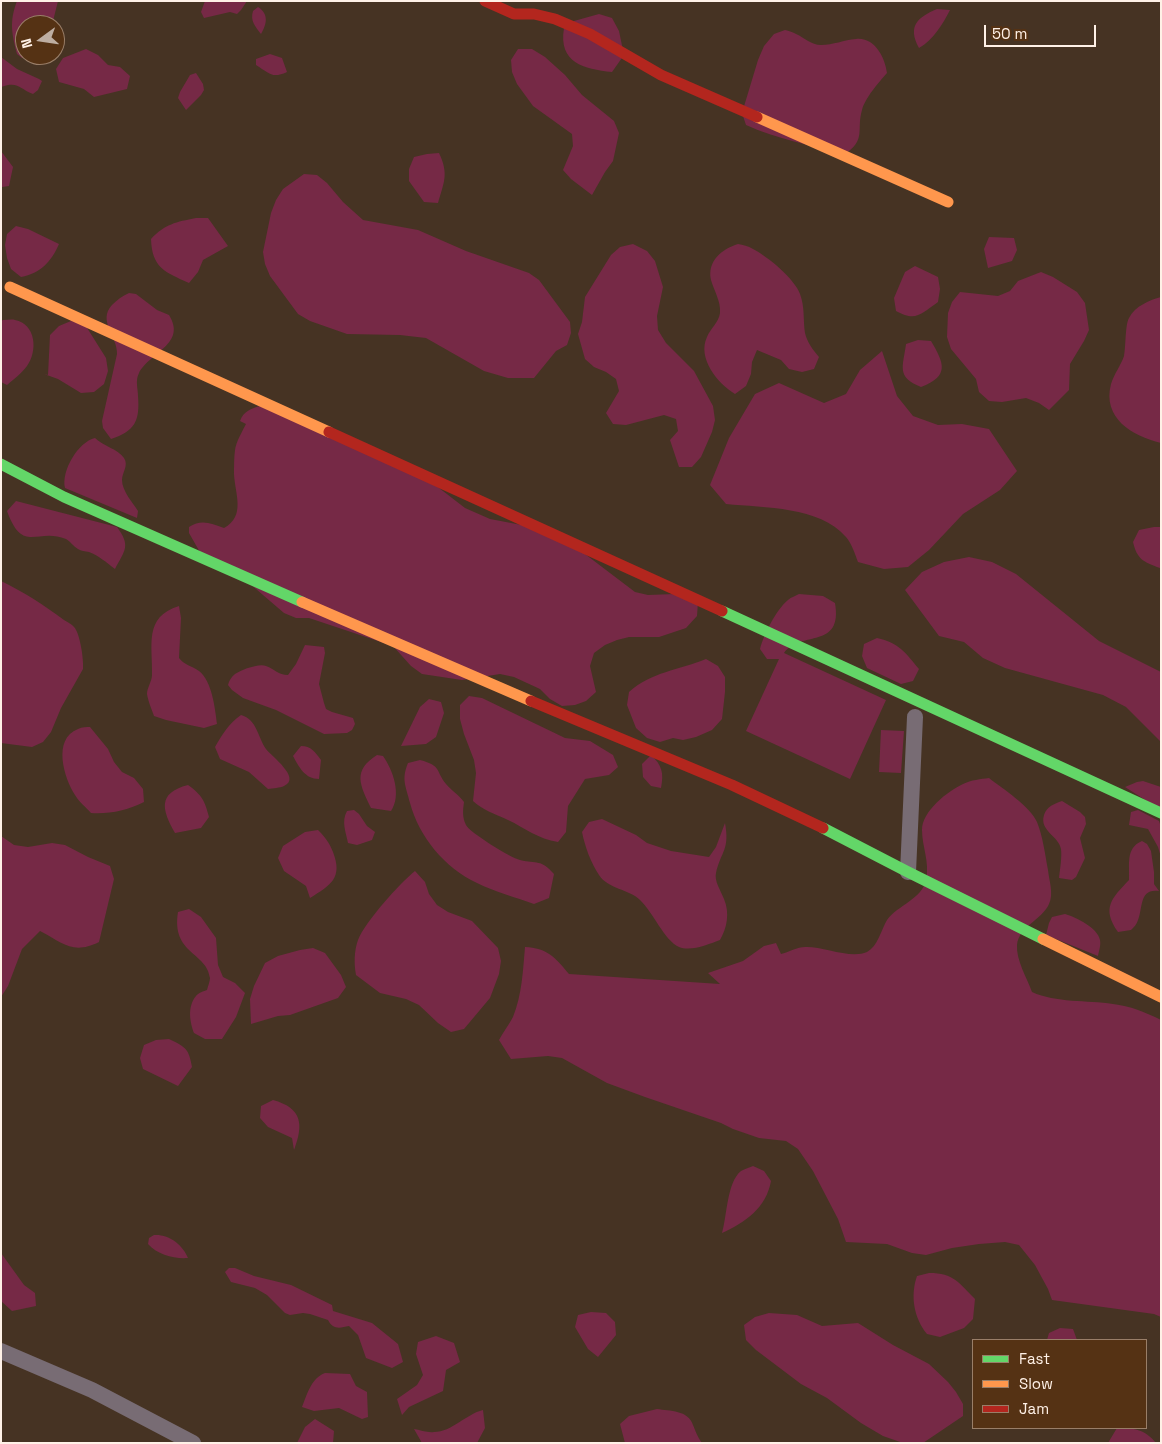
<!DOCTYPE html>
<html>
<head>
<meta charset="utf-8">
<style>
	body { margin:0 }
	#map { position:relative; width:1162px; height:1444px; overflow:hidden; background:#463323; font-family:"Space Grotesk",sans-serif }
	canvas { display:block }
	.frame { position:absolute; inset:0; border:2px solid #fff1e7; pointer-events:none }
	.legend { position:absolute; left:972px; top:1339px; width:175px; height:90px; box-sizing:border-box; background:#553214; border:1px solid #997e68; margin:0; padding:6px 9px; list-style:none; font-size:15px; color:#fff1e7 }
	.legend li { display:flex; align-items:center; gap:10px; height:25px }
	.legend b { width:25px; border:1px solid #997e68 }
	.north { position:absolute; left:15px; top:15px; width:50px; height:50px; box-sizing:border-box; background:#553214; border:1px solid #997e68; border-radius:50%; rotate:256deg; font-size:14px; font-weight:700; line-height:20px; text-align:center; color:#fff1e7 }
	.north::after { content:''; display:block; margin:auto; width:18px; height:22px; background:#beaea2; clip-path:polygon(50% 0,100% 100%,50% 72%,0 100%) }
	.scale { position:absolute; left:984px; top:25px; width:112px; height:22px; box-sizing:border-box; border:2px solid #fff1e7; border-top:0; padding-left:6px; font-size:15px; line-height:18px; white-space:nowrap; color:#fff1e7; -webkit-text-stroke:4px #553214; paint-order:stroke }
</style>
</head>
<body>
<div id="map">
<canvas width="1162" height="1444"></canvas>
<div class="frame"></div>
<ul class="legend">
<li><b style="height:6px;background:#63d668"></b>Fast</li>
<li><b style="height:6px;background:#ff974d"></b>Slow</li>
<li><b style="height:6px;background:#b3261e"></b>Jam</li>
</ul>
<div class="north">N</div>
<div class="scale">50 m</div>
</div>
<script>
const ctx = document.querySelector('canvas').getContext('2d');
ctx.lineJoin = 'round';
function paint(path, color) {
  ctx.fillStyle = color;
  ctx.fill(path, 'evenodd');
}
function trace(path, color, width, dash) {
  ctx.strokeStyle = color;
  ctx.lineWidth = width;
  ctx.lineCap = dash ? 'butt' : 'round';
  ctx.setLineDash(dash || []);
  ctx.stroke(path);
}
paint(new Path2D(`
	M17 1H58L52 25H25V55H30L22 58 17 54C12 34 9 22 17 1Z
	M205 1H247L241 10 237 14 230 12 204 18 201 12Z
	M258 7C269 14 267 24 261 34 255 26 250 21 253 11Z
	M937 9 950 10C943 24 933 40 919 48 907 26 918 17 937 9Z
	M599 14 612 18 619 31 624 55 612 72C584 69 558 63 564 28L574 21Z
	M785 30C789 31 793 32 796 34 805 38 811 45 821 45 833 45 844 40 856 39 875 37 885 58 887 73 879 82 865 98 862 110 856 131 867 139 844 155 811 145 777 139 746 125L742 113 758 60 764 46 774 34Z
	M86 49 98 55 108 65 120 67 130 76 127 89 94 97 84 89 59 82 56 69 63 58Z
	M518 49H532L545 57 565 75 582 95 614 121 619 133 613 161 605 172 592 195 571 179 563 170 573 146 572 134 533 106 517 84 512 72 511 60Z
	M270 54 282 58 287 72C272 79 269 73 256 65V59Z
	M1 57 17 69 39 79 42 81 38 90 33 94C19 89 19 81 1 87Z
	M196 73 203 84 204 90 201 95 186 110 178 98 180 92 190 75Z
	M1 151 13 167 9 186 2 187Z
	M439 153C449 174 444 182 438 203L424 202 409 181V169L414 157 427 154Z
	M304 174 317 175 327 183 343 202 363 220 418 230 466 251 529 273 539 280 570 322 571 333 567 345 556 351 534 378H508L484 371 426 338 400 335 347 334 310 321 298 314 270 276 265 264 263 252 271 213 276 200 283 189Z
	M196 218H208L228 246 203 260 198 272 189 283C165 272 152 268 151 239 165 224 176 222 196 218Z
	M16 226 28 229 59 244C51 262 41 273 21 277L11 269 7 258 5 245 7 234Z
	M989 237 1014 238 1017 250 1012 261 988 268 984 249Z
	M633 244 647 251 655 261 663 287 657 316 658 330 666 343 694 371 713 406 715 420 712 432 701 457 692 467H679L670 440 678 431 676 419 664 415 626 425 613 424 606 413 619 391 616 379 606 372 594 367 585 359 578 334 582 322 585 297 611 255 620 247Z
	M738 244C743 245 748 246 753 249 767 256 795 279 800 294 805 307 803 320 805 333 807 342 813 350 819 357L814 369 802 372 789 369 781 360 757 350 752 362 751 374 746 386 735 394C717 383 697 358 707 337 710 329 719 322 720 313 721 301 714 291 711 280 707 261 722 249 738 244Z
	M915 266 938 277 940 289 938 302C921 314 916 322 896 311L894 298 905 272Z
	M1041 272 1053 277 1077 292 1085 303 1089 330 1084 341 1070 364 1069 390 1049 410 1039 403 1026 398 1002 402 989 401 979 392 976 379 951 349 947 337 948 313 952 302 960 292 998 296 1010 291 1018 281Z
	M129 293 136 294 157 310 169 315C187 344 150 352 139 373 135 381 138 388 138 396 140 421 135 431 111 439L103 428 102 421 117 354C118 337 97 321 112 305 117 300 122 296 129 293Z
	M1161 297V443C1132 436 1102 418 1111 384 1114 374 1121 365 1124 356 1126 346 1125 325 1129 318 1135 306 1150 300 1161 297Z
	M3 320C7 320 12 319 15 320 36 324 38 351 27 366 22 373 14 379 7 385L1 382V321Z
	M71 321 84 323 106 358 108 371 104 384 94 392 81 393 58 379 44 374 48 375 50 335 59 326Z
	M918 340 931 341C944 363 950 376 921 387 896 377 903 367 906 344Z
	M882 351 897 396 913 416 938 425 962 424 989 429 1017 471 1000 490 963 514 929 550 908 567 884 569 858 562C855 554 852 544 846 537 819 506 765 508 726 504L710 485 729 438 755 394 779 383 824 403 846 394 860 370Z
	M260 406 417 471 465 508 490 519 532 527 581 551 635 592 648 595 675 594 698 602 697 616 686 628 659 637H629L617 640 605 645 594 653 590 666 596 692 586 701 575 705 562 706 550 699 540 689 514 677 500 674 462 680 422 674 411 666 393 646 309 618H296L284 613 242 577 201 554 189 533V527C201 519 211 523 224 528 246 516 235 494 234 474 234 467 234 457 235 450 236 442 242 432 246 424L240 421C244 411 250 409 260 406Z
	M95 438C103 446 118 449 124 458 129 465 122 473 122 480 122 491 133 503 138 511L137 518 65 488C61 471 78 442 95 438Z
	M16 501 117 527C131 546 125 550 115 569 106 562 99 556 89 552 85 551 81 551 78 549 73 546 70 541 66 539 37 527 23 555 7 511Z
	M1154 527H1161L1160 568C1143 562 1137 559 1133 542L1139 530Z
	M969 557 992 562 1016 574 1099 641 1161 672V742L1126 707 1103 695 1005 668 983 658 964 642 939 636 905 590 922 572 944 562Z
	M1 581C24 592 44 605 64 620 67 622 72 624 74 627 80 633 84 660 83 669L61 708 51 732 43 742 32 747 1 743Z
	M799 594 823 596 835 603C843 650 800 630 784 653L886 700 850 779 746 731 779 659H767L760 649C764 634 776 610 788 600 791 597 796 596 799 594Z
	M179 606 181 618 179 658C184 665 192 666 199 671 212 681 215 708 217 724L204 728 166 720 154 716C152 710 148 701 147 694 147 688 152 681 152 675 153 646 143 617 179 606Z
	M877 638C899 643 905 652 919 669L913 681 901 684 867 668 862 656 864 644Z
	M305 645 324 647 325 653 319 684 324 703 326 709 332 712 353 718 355 724 352 730 347 733 324 734 276 710 243 698 232 690 228 685C229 681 231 677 235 674 241 670 259 663 266 666 275 669 278 675 288 675L296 664Z
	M706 659 718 666 725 677V692L722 719 712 730 696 737 683 740 673 738 660 742 647 738 636 728 627 705 629 692C651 672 679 670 706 659Z
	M469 696 482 698 565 738 590 741 613 755 618 767 609 775 585 779 568 806 566 832 558 842C538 839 525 828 508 820 495 814 483 810 473 801L476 773 474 760 464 734 460 719V705Z
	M429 699 441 702 444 713 436 737 426 744 401 746 420 707Z
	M241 715C257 719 258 738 266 749 271 756 302 778 284 786 280 788 273 788 268 789L249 772 220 759 215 747C222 735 229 723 241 715Z
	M90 727 108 749 114 762 122 772 134 778 143 789 144 802C126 811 110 814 91 813 86 807 79 802 75 795 64 778 52 739 78 729 82 727 87 727 90 727Z
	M881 730 904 731 901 773 879 772Z
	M301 746C311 746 315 752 321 760L319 779C305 779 299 767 293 756Z
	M377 755 383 756C393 770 402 795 391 811L371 808C360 785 352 771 377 755Z
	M651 755C662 765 664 773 661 788L651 786 643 777 642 764Z
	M420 760C442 766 435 770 446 784 452 791 459 795 464 802 463 810 462 817 466 825 469 832 511 858 520 860 537 864 541 859 554 874L549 898 534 904C515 897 495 892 477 883 445 868 419 837 410 803 406 786 401 780 408 763Z
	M989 778C1003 789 1030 806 1037 822 1043 837 1045 854 1048 870 1049 880 1054 894 1049 904 1042 920 1019 926 1017 945 1016 960 1027 978 1032 992 1056 1003 1087 1000 1113 1004 1130 1006 1145 1012 1161 1020V1317L1154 1314 1052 1300 1048 1289 1035 1265 1019 1245 1005 1242 979 1244 952 1248 926 1255 912 1253 887 1244 846 1242 838 1219 813 1171 798 1149 786 1141 759 1138 733 1129 721 1123 645 1097 607 1083 562 1058 548 1056 511 1059 499 1040C503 1032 509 1025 513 1017 522 995 523 970 525 947 547 948 555 957 569 974L720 984 708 973 743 961 764 946 776 943 781 954C789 952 799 946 807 947 824 947 851 959 867 952 878 946 881 930 887 920 898 905 922 899 926 880 930 862 922 847 922 830 922 811 948 791 963 784 971 780 981 779 989 778Z
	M1143 781 1161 787V810L1125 787 1137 782Z
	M188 785C202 795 205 801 209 817L201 828 175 833C162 810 157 793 188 785Z
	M1062 801 1080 812 1085 817 1086 824 1080 838 1085 858 1076 877 1072 880 1059 878C1060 869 1062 858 1061 849 1059 836 1039 831 1044 815 1047 806 1054 804 1062 801Z
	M354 810 359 814 367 826 375 832 372 840 357 845 348 843C346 832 341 822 347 811Z
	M1138 810 1159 821 1161 827V857L1158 847 1148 829 1129 825 1131 812Z
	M602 819 636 835 647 843 671 851 709 857 716 847 725 823C730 850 721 851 716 873 714 881 721 891 724 899 730 913 727 928 720 940 709 944 691 952 679 947 664 940 653 912 640 900 629 889 608 889 599 875 591 863 585 847 582 832L589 822Z
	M318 830C325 837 329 842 333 852 343 878 331 885 310 898L306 886 284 871 278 858 283 846 305 832Z
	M1 836 14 845 28 847 52 843 65 845 88 857 110 866 114 879 99 942C73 955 63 943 40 931L22 949 8 986 1 997Z
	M1142 841 1147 844 1151 851 1154 872V884L1159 891C1139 888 1143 908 1138 920 1137 924 1134 927 1131 930L1118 932C1101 908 1112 898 1129 880 1130 865 1125 848 1142 841Z
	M415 871 425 882 429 894 437 905 448 912 472 921 498 948 501 961 499 974 490 998 464 1029 451 1032 438 1023 419 1005 406 999 380 993 356 975C354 964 354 951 358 940 365 922 400 883 415 871Z
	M189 909 201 917 216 938 218 965 223 977 235 983 245 993 236 1017 222 1039H205L194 1033C190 1022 187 1007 196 996 198 993 204 991 207 990 208 986 210 981 210 978 207 952 171 954 178 912Z
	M1065 914C1076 917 1098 928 1100 940 1101 945 1099 951 1098 956L1046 935 1049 923 1052 917Z
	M313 948 325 953 341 975 346 987 338 998 290 1015 278 1016 251 1024 250 999 254 986 265 963 278 956 300 950Z
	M169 1039C186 1047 189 1049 192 1067L178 1086 143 1069 140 1058 144 1045 156 1040Z
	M273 1100C302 1108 304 1124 294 1150L292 1138 268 1127 260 1118 261 1106Z
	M753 1166 764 1171 771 1181C766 1208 746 1222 722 1233 727 1216 727 1182 741 1171 744 1169 749 1168 753 1166Z
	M154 1235C169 1234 183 1245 188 1258 174 1259 158 1255 148 1244L149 1238Z
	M1 1253 24 1285 35 1293 36 1306 12 1311 1 1301Z
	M229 1268H235L254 1276 291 1285 332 1305 333 1311 372 1323 398 1344 403 1362 392 1368 366 1358 358 1335 349 1326C340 1328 333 1330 328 1320L310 1314 303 1313 290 1315 285 1313 267 1295 255 1288 231 1282 225 1272Z
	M929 1273C954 1273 959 1283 975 1299L973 1319 964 1328 940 1337 927 1334C914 1318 910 1296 917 1276Z
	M591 1312 606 1313 615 1322 616 1335 598 1357 588 1349 575 1327 578 1315Z
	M769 1313 797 1315 822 1326 858 1323 893 1345 929 1364 948 1382 956 1392 963 1404V1416L923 1443H903L883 1436 861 1423 827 1398 801 1384 756 1350 746 1340 744 1325 755 1317Z
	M1060 1328 1073 1329 1077 1340H1047L1049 1333Z
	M436 1336 454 1343 460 1362 446 1370 443 1391 409 1407 402 1415 397 1399 417 1385 423 1375 416 1354 418 1342Z
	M325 1373 350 1374 356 1386 367 1392 368 1417 362 1419 339 1408 314 1411 302 1407C307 1395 311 1378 325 1373Z
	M657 1409C670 1411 688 1410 693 1425 696 1432 697 1436 702 1443H625L620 1424 629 1416Z
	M483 1410 485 1428 477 1443H422L414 1429C420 1430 428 1433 434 1432 452 1432 466 1414 483 1410Z
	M315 1419 334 1431 333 1443H297L305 1427Z
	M1117 1428C1133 1428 1145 1429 1156 1443H1108Z`), '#762946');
trace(new Path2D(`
	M908 872 915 717
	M1 1351 92 1390 193 1443`), '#786c74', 16);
trace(new Path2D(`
	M1 464 64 497 302 602
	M722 611 1161 813
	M823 828 908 872 1043 939`), '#63d668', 11);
trace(new Path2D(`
	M757 117 948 202
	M10 287 329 432
	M302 602 531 701
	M1043 939 1161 997`), '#ff974d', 11);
trace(new Path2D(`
	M485 1 514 14H534L555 19 590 34 661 75 757 117
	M329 432 722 611
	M531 701 732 785 823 828`), '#b3261e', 11);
</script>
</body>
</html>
